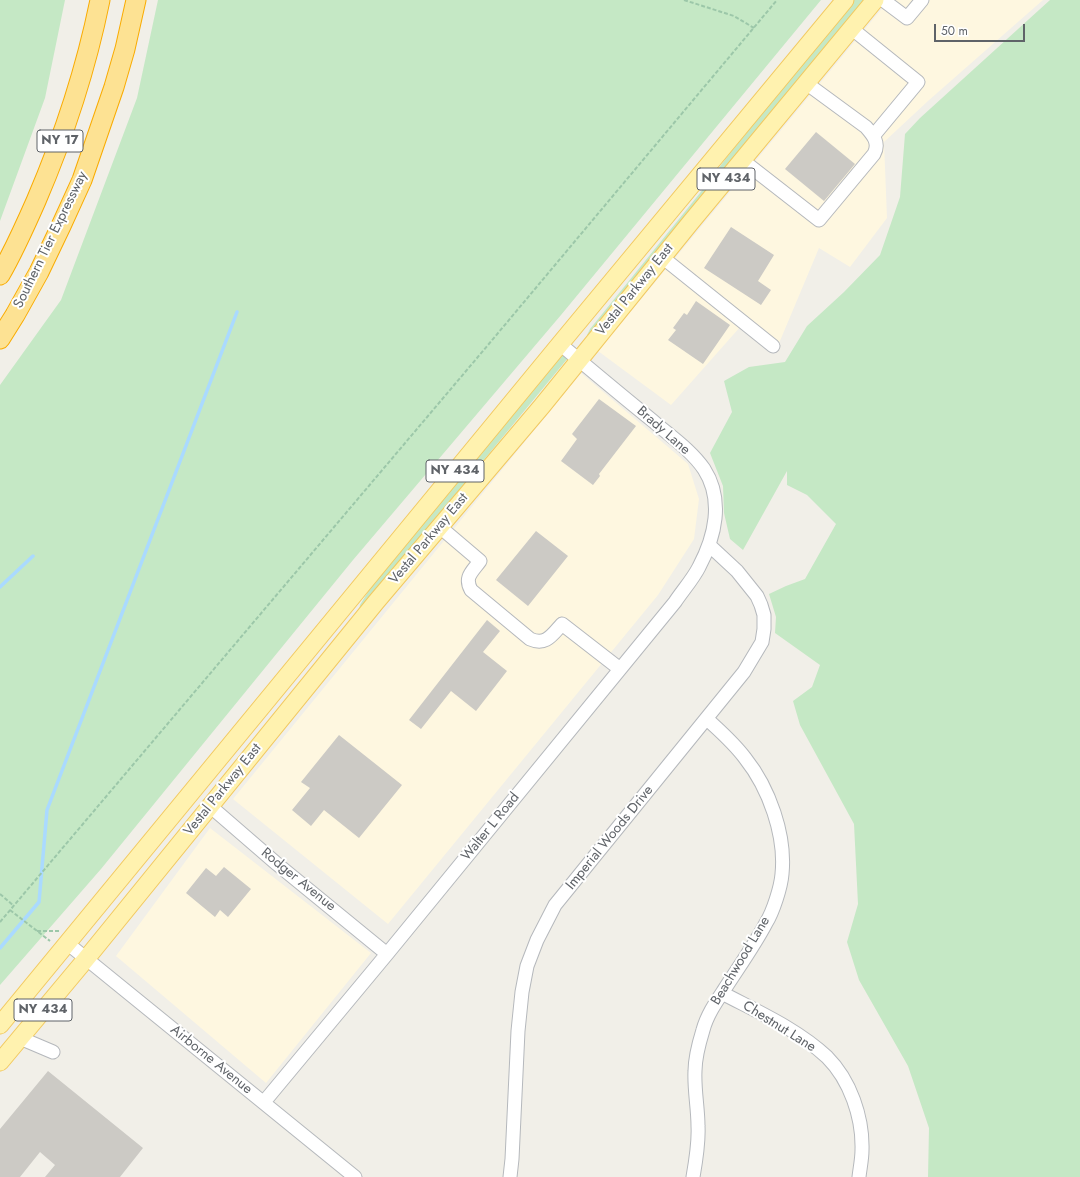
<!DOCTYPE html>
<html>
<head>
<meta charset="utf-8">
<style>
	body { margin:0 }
	#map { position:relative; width:1080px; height:1177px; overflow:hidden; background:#f1efe8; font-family:Jost,sans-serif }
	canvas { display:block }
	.scale { position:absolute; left:934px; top:24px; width:91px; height:18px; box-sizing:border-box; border:2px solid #5f6368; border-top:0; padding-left:5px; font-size:12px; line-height:14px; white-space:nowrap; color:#5f6368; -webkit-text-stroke:3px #fff; paint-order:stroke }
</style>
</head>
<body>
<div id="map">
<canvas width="1080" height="1177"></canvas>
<div class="scale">50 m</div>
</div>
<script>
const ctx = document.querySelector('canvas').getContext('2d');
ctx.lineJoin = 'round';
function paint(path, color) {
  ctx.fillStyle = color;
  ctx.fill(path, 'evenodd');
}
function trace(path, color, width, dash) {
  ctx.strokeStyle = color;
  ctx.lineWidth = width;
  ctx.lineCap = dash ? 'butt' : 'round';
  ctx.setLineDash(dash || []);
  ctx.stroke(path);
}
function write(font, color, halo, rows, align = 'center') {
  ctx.font = font + ' Jost,sans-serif';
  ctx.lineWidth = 4;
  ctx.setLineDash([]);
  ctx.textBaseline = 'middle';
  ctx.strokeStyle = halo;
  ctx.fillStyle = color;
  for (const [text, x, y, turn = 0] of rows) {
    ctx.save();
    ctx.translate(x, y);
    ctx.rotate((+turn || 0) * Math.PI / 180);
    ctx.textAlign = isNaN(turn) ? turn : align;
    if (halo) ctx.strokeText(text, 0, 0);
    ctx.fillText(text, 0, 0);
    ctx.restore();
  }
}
paint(new Path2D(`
	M889 0H1043L928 101 884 142 887 218 850 267 819 248 777 348 741 326 671 405 598 351Z
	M581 373 688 464 699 499 694 539 658 595 388 924 233 799Z
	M210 828 371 953 266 1083 116 956Z`), '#fef7e0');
paint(new Path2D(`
	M0 0H65L45 98 0 221Z
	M158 0H821L561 315 353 560 101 869 0 985V385L61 300 137 98Z
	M854 0H865L759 127 590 336 587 335 590 329 700 193 727 157Z
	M1050 0H1080V1177H928L929 1128 908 1066 859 980 847 942 858 904 854 824 800 725 793 701 812 687 820 665 775 633 776 617 769 594 786 586 805 579 836 524 807 495 787 485V471L743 550 730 539 724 513 723 486 710 453 732 412 724 381 749 367 785 362 807 326 844 292 880 255 900 197 905 134 920 118Z
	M561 354 568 358 359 611 360 605 380 572Z`), '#c5e8c5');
trace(new Path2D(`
	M0 587 33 556
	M0 948 39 902 47 810 237 312`), '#aadaff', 3.5);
paint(new Path2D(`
	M816 132 855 164 824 201 785 169Z
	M731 227 774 255 758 281 771 290 761 305 704 268Z
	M696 301 730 325 703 364 668 340 676 330 673 328 684 313 687 315Z
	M599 399 636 426 599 474 600 476 593 485 561 461 577 439 572 434Z
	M536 531 568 556 528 606 496 580Z
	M487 620 500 631 483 652 507 671 476 711 451 691 421 729 409 720Z
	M339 735 402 785 359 838 324 810 311 826 292 810 310 788 301 782Z
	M224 867 251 889 228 917 220 910 215 917 186 893 206 868 216 876Z
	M48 1071 143 1148 120 1177H45L55 1165 40 1152 20 1177H0V1129Z`), '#cccac5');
const minor = new Path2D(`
	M883 0 907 18 922 0
	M851 28 918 82 874 135
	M742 160 819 220 874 154C880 143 873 135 866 127L806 83
	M662 257 773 346
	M440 527 480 561C472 572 464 577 471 590L530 639C546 646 552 635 562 624L620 669
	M210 806 277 864 387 954
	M67 943 355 1177
	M722 993C758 1012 797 1029 827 1057 850 1080 863 1117 862 1150 862 1159 860 1168 859 1177
	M20 1038 53 1052
	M264 1102 387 954 675 602C683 590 693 579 699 567 715 537 724 500 704 469 691 450 670 436 653 421 622 396 591 370 560 344
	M510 1177 512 1159 518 1031 522 992 527 966 537 940 555 905 744 672 762 642 764 629V615L761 605 757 596 737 571 709 545
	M693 1177C696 1160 699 1143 698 1126 698 1108 694 1089 695 1071 695 1058 699 1043 703 1030 707 1015 716 1002 724 990 738 968 754 946 766 923 773 912 781 887 782 874 786 835 769 788 745 758 734 743 720 731 707 719`);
const major = new Path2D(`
	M0 1025 560 344 845 0
	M0 1062 86 959 376 602 542 406 691 222 875 0`);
const highway = new Path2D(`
	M0 275C14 251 25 226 36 201 64 136 86 69 100 0
	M0 339 15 315 39 272 61 226 82 180 114 87 125 49 136 0`);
trace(minor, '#b5b8bc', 15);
trace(major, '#f2c960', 19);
trace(highway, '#f9ab00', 21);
trace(new Path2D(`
	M684 0 734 16 754 28
	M0 894 14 906
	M10 910 50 941
	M0 922 488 345 777 0
	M37 931H59`), '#9cc7a9', 2, [4, 2]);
trace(minor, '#fff', 13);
trace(major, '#fff2af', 17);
trace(highway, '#fde293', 19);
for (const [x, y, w] of [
	[60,141,46],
	[726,179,58],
	[455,471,58],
	[43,1010,58]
]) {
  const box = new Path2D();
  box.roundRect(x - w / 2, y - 11, w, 22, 3);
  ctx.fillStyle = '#fff';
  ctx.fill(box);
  trace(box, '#5f6368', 1);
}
write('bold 13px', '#5f6368', null, [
	["NY 17",60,141],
	["NY 434",726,179],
	["NY 434",455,471],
	["NY 434",43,1010]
]);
write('14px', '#5f6368', '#fff', [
	["Southern Tier Expressway",51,240,-64],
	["Vestal Parkway East",635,290,-51],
	["Brady Lane",663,431,41],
	["Vestal Parkway East",429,539,-50],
	["Vestal Parkway East",223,790,-51],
	["Walter L Road",491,827,-51],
	["Imperial Woods Drive",610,838,-51],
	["Rodger Avenue",298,880,39],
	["Beachwood Lane",741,961,-59],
	["Chestnut Lane",779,1027,32],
	["Airborne Avenue",211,1060,39]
]);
</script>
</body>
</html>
